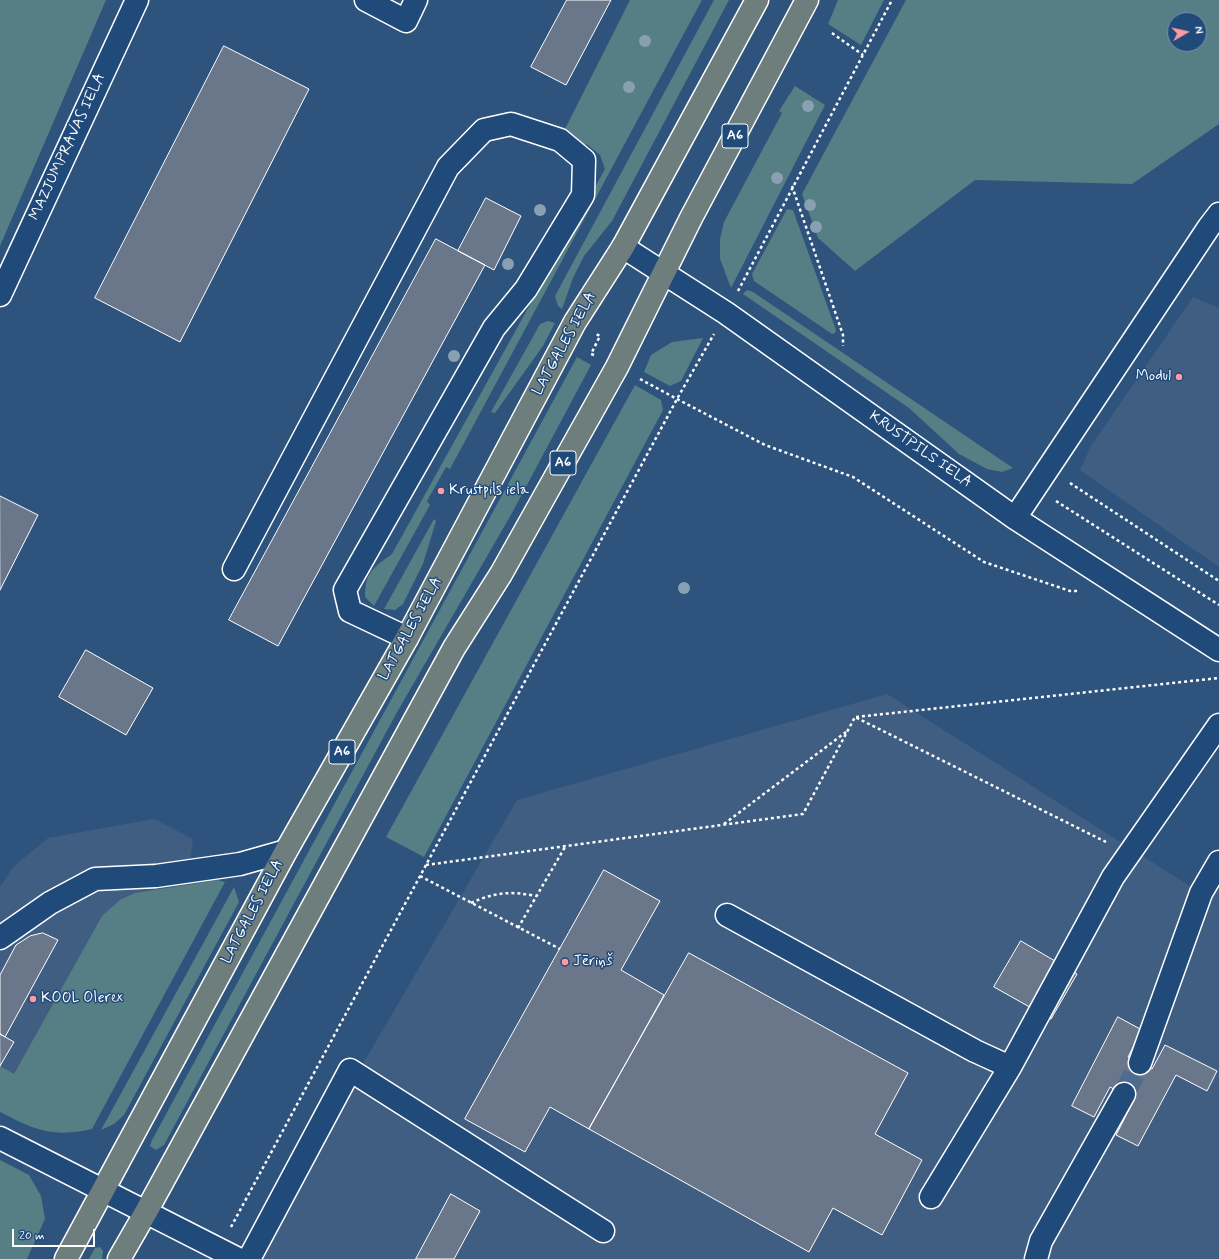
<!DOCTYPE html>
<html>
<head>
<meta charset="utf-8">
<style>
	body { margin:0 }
	#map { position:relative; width:1219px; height:1259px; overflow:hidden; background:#2e537d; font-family:Mynerve,sans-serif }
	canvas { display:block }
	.north { position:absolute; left:1167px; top:12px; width:40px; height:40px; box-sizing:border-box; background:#1f4a7a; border:1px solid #7992af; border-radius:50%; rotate:81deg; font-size:11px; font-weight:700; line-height:16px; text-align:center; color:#fff }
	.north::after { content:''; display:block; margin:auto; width:14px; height:18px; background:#ff9aa2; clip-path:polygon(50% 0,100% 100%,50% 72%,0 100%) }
	.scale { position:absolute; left:12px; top:1229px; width:83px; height:18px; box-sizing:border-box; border:2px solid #fff; border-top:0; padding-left:5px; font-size:12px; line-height:14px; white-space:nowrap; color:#fff; -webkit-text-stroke:3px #1f4a7a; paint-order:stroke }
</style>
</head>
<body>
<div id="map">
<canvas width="1219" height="1259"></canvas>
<div class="north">N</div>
<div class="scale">20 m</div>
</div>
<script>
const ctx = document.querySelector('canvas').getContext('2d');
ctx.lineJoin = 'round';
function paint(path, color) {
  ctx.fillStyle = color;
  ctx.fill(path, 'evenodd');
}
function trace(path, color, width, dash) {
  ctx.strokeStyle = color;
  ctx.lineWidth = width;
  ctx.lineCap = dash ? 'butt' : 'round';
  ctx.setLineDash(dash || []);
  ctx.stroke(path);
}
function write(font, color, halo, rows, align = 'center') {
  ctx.font = font + ' Mynerve,sans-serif';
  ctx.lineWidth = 3;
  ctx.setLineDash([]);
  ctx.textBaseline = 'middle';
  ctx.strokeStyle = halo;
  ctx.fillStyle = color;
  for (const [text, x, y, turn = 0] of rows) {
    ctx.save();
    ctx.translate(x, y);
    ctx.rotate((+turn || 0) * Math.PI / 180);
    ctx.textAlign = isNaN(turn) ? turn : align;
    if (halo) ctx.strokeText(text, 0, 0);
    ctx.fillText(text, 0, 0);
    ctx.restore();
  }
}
paint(new Path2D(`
	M1193 297 1219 308V567L1080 470 1091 446Z
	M887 694 1201 893 1219 870V1259H249L517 800Z
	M154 819 193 839 187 887 15 1094 0 1085V887L13 867 48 838Z`), '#405e81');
paint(new Path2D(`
	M0 0H106L0 246Z
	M630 0H702L450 469 446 467 427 501 430 505 374 606 365 597C365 572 373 568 392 554L605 169 600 155 588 145 579 143 564 131Z
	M714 0H729L612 221 584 256 573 278 562 309 558 306 555 296Z
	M838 0H884L861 45 828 24Z
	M906 0H1219V124L1132 184 975 180 855 271 818 238 802 194ZM1175 20H1199V44H1175Z
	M795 86 825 105 731 288 720 259V239L724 222 782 113 779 111Z
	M787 209 793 210 836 330 835 333 832 334 754 281 752 274Z
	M747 290 753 292 1013 468 1002 472 987 469 959 454 909 408 743 294Z
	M548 321 555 323 543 346 495 413 491 412 540 324Z
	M703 338 681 381 670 386 644 372 651 355 672 342Z
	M577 357 591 365 512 513 396 714 164 1145 156 1150 150 1146 152 1140Z
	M635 385 661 400 663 410 424 857 386 837Z
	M434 519 436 521 423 564 403 604 395 610 384 609Z
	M217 880 225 882 92 1129C52 1138 35 1130 0 1112V1066L14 1074 102 916 120 900 135 893Z
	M234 887 239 902 124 1115 114 1124 101 1130Z
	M0 1160 29 1175 41 1196 45 1219 27 1259H0Z
	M100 1247 103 1251 102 1259H89L95 1248Z`), '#557e85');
const building = new Path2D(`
	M567 0H611L566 85 531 67Z
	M224 46 309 89 180 342 95 298Z
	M486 198 521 216 494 270 458 251Z
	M436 239 485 265 278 646 229 620Z
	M0 496 38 515 0 590Z
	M86 650 153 688 126 735 59 697Z
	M604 870 660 901 621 970 664 995 589 1129 550 1107 525 1152 465 1119Z
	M43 933 58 940 5 1037 0 1034V975L16 945 30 936Z
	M1021 941 1077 974 1051 1019 994 987Z
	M689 953 908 1073 875 1134 922 1160 882 1235 833 1208 809 1252 589 1129Z
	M1118 1017 1142 1030 1128 1057 1152 1069 1165 1045 1217 1071 1207 1091 1176 1075 1138 1146 1116 1135 1134 1100 1110 1087 1094 1117 1072 1106Z
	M0 1034 14 1042 0 1066Z
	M451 1194 480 1211 454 1259H416Z`);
paint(building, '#6a7689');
trace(building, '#fff', 1);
trace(new Path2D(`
	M1124 1094 1140 1063`), '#4d6d90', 22, [22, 11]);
const minor = new Path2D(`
	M366 0 406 21 416 0
	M623 247 726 313 1015 518 1219 650
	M0 295 137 0
	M1015 518 1209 227 1219 214
	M234 569 448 167 484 130 511 124 560 140 584 160 583 195 526 289 494 328 345 590 350 611 407 638
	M727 915 975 1051 1010 1067 1113 877 1219 725
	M0 938 50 903 95 879 156 876 240 864 286 851
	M1140 1063 1201 893 1219 862
	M0 1138 238 1259
	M931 1197 1010 1067
	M249 1259 350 1070 603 1231
	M1036 1259 1041 1241 1124 1094`);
const highway = new Path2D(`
	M66 1259 286 851 407 638 575 322 623 247 757 0
	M119 1259 146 1212 454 648 501 574 617 367 691 218 807 0`);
trace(minor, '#fff', 25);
trace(highway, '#fff', 25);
trace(new Path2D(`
	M832 33 863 55
	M792 186 843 335V346
	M738 291 892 0
	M594 355 591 354 600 336 596 334
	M640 379 677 399 765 445 853 477 984 562 1070 591H1079
	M1070 483 1219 581
	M1056 501 1219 605
	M856 717 1219 678
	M724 824 846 732
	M426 865 803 814 855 717 1106 842
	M420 876 560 949
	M471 903C495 892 511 891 536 896
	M518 928 565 847
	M231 1227 677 399 714 334`), '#fff', 2.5, [3, 3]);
trace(minor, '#1f4a7a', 22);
trace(highway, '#6d7e7c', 22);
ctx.fillStyle = '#89a0b3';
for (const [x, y] of [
	[645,41],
	[629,87],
	[808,106],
	[777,178],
	[810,205],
	[540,210],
	[816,227],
	[508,264],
	[454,356],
	[684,588]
]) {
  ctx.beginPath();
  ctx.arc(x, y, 6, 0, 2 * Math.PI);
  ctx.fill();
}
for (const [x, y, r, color] of [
	[1179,377,4,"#ff9aa2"],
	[441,491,4,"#ff9aa2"],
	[565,962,4,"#ff9aa2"],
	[33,999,4,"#ff9aa2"]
]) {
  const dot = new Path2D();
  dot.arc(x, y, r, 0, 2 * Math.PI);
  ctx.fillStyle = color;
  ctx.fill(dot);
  trace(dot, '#1f4a7a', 1.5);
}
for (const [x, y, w] of [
	[735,136,26],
	[563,463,26],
	[342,752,26]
]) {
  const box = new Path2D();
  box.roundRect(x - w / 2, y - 12, w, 24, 3);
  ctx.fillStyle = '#1f4a7a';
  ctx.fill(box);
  trace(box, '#fff', 1);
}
write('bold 14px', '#fff', null, [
	["A6",735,136],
	["A6",563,463],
	["A6",342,752]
]);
write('15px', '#fff', '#1f4a7a', [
	["MAZJUMPRAVAS IELA",68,147,-65],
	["LATGALES IELA",565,344,-61],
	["KRUSTPILS IELA",920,450,35],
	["LATGALES IELA",411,629,-61],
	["LATGALES IELA",253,912,-62]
]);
write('15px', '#fff', '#1f4a7a', [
	["Modul",1171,377,"right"],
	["Krustpils iela",449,491],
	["Jēriņš",573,962],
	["KOOL Olerex",41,999]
], 'left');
</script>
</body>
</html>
